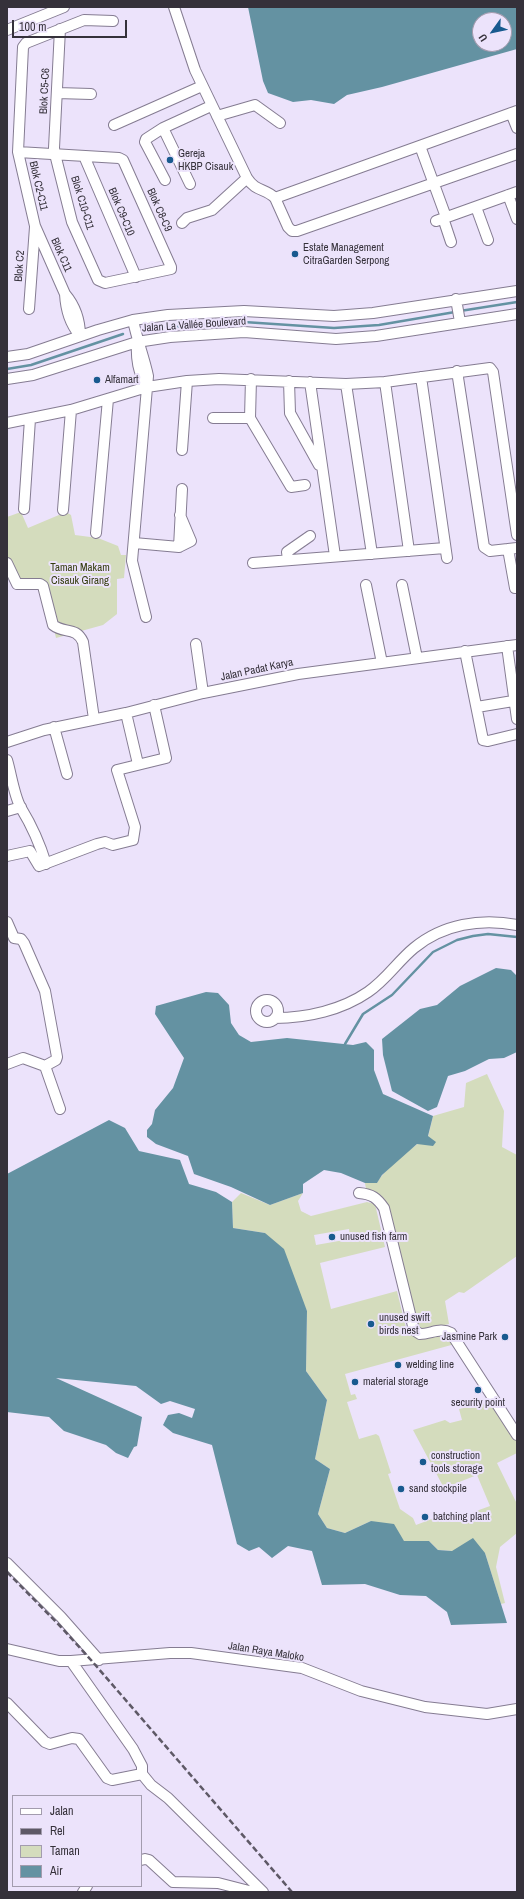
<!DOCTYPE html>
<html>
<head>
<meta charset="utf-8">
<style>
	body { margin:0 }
	#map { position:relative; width:524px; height:1899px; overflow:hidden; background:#ece3fb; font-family:"Archivo Narrow",sans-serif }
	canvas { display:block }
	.frame { position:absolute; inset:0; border:8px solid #35313a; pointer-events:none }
	.legend { position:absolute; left:12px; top:1795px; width:130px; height:92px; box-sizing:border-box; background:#ece3fb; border:1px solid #a39cae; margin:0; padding:5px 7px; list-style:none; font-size:12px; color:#35313a }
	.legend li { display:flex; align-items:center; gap:8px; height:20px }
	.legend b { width:20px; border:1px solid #a39cae }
	.north { position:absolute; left:472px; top:12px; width:40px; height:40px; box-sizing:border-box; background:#ece3fb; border:1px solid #a39cae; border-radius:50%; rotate:237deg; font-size:11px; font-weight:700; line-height:16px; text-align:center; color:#35313a }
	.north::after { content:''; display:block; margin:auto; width:14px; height:18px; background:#185a8f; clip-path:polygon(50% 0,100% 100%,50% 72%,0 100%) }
	.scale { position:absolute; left:12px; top:20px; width:115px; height:18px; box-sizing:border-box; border:2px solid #35313a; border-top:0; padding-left:5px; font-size:12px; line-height:14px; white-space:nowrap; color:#35313a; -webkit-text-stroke:3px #ece3fb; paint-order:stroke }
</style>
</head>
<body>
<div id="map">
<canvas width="524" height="1899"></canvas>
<div class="frame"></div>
<ul class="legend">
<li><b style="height:5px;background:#fff"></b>Jalan</li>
<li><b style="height:5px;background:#5e5966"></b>Rel</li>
<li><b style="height:11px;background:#d4dcbd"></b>Taman</li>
<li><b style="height:11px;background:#6492a2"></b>Air</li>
</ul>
<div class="north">U</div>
<div class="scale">100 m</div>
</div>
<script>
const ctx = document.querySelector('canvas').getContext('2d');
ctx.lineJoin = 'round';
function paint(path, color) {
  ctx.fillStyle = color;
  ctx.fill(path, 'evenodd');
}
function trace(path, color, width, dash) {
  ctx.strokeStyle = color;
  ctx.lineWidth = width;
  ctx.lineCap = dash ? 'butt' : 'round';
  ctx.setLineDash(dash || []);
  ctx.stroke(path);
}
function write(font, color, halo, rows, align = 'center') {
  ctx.font = font + ' "Archivo Narrow",sans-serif';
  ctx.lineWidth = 4;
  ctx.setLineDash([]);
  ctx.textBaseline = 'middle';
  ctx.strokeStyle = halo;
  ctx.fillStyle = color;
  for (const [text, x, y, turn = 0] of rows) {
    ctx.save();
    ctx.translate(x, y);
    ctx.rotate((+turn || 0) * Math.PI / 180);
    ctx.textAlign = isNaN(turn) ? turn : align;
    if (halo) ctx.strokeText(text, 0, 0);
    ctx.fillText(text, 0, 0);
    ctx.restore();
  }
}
paint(new Path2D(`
	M21 512 28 528 66 512 71 515 75 535 98 538 118 546 121 555H126L124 578 117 579V614L103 625 56 638 43 583H12L7 566V517Z
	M487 1074 504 1111 502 1147 517 1155V1256L464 1293 459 1292 445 1301 449 1324 421 1331 417 1329 379 1195 366 1189 365 1183H377C385 1168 413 1146 428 1137L433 1116 464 1107 466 1083Z
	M241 1193 270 1205 303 1193 298 1201 301 1211 311 1216 367 1202 375 1204 385 1247 320 1263 331 1309 397 1291 407 1332 418 1339 441 1334 448 1335 455 1344 345 1374 351 1395 355 1394 357 1399 347 1402 359 1439 376 1434 379 1436 391 1473 388 1474 400 1509 413 1518 416 1525 437 1517 457 1518 490 1506 477 1475 444 1488 413 1430 445 1420 450 1423 462 1420 459 1409 492 1402 517 1440V1453L497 1463 517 1504V1533L500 1547 496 1567 505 1603 501 1604 485 1553 438 1550 429 1541H404L371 1521 345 1533 327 1528 318 1514 330 1469 315 1459 327 1400 306 1371 307 1311 265 1233 233 1228 232 1202ZM349 1229 350 1239 316 1245 314 1235Z`), '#d4dcbd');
paint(new Path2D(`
	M248 7H517V49L382 87 347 95 334 104 311 100 293 102 268 93 263 81ZM480 20H504V44H480Z
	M496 968 511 970 517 976V1052L504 1058 489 1059 465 1071 448 1076 437 1107 428 1111 392 1091 383 1055 382 1039 420 1009 437 1005 460 986Z
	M206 992 218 993 229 1005 231 1023 239 1035 251 1042 287 1038 353 1045 366 1042 374 1050V1070L383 1094 433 1116 428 1136 436 1142 433 1146 417 1144 382 1175 377 1183H365L341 1173 324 1170 303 1184V1193L270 1205 231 1187 194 1174 188 1156 156 1144 147 1137V1130L152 1124 155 1110 173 1088 184 1058 155 1014 156 1006Z
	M109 1120 125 1128 139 1151 180 1160 189 1184 216 1192 232 1202 233 1228 265 1233 284 1249 307 1311 306 1371 327 1400 315 1459 330 1469 318 1514 327 1528 345 1533 371 1521 394 1524 404 1541H429L438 1550 452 1551 473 1538 485 1553 507 1623 451 1625 447 1612 426 1596 400 1595 365 1584 322 1585 312 1551 288 1546 272 1558 259 1547 249 1551 237 1544 212 1445 173 1433 163 1425 168 1415 179 1413 192 1418 195 1409 170 1401 161 1404 136 1386 56 1378 142 1417 137 1446 134 1447 128 1458 116 1453 106 1445 64 1431 49 1417 7 1412V1174Z`), '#6492a2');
trace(new Path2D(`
	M460 311 517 302
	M145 329 244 322 334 328 379 325 455 312
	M7 369 31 365 123 334
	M345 1044 363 1014 392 995 433 952 457 940 473 936 488 934 517 937`), '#6492a2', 2.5);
const minor = new Path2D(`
	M174 7 195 70 247 178C256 192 265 188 275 198L288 227 292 231H297L517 154
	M7 30 64 7
	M57 93 91 94
	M511 113 517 128
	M217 116 255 105 280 123
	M114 125 202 86
	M163 128 190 184
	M420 146 446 217
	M18 152C52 154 85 156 119 158L123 160 171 267V269L105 283 98 280 72 222 55 154 54 148 60 29
	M84 156 136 277
	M165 180 145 142 146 139 163 128 211 106
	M508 195 517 219
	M275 198 517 111
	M476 207 488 240
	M443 218 451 242
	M436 221 517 192
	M182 223 187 218 212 210 247 178
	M65 294C66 311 70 323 80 336
	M456 299 460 322
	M29 309 35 227
	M133 320C137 340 144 357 148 376L132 561 146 617
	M80 336C80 320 76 307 65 294L35 226 18 152 23 47 26 43 84 20 113 21
	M137 342C136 359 138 372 147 387
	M7 357 28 354 98 330 133 320 168 315 244 311 334 316 373 313 517 291
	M457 371 484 547 490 551 517 548
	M421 377 447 558
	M7 379 33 375 137 342 170 337 244 332 336 339 376 336 517 314
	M251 379 250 418 291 487 305 485
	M289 381 290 413 319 465
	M310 382 335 556
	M385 382 409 551
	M346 384 372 554
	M213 418H250
	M7 423 71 410 147 387 187 381 219 379 346 384 385 382 490 368 493 372 517 535
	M182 450 187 381
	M24 509 30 419
	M63 510 71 410
	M96 533 108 399
	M134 543 179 547 191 541 180 515
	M179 547 182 489
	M508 549 515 588H517
	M288 560 287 552 310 536
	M7 563 17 584H40L43 586 53 625C64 634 76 626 83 642L94 719
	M253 563 445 548
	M366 585 382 663
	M402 585 417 658
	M196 644 203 693
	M507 646 517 719
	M465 651 483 740 488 741 517 734
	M477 707 513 701
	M126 713 138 764
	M54 727 67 774
	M7 742 44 730 126 713 203 693 298 674 517 645
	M7 760C11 773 14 796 21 808 32 826 40 844 46 864
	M7 811 21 807
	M7 856 30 851 39 866 97 844 105 842 113 845 133 840 135 827 117 770 166 758 154 705
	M7 922 14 938 21 939 24 943 45 991 57 1057 56 1060 45 1066 23 1058 7 1064
	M256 1011a11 11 0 1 1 22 0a11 11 0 1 1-22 0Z
	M275 1018C307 1018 342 1010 368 992 387 979 397 962 414 948 443 924 481 918 517 925
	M45 1066 60 1109
	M359 1193C372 1194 377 1198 384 1208L414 1330 420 1334C431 1334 440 1327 451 1333L517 1435
	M7 1563 61 1617 99 1660
	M7 1649 59 1661H71L170 1653H191L302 1668 361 1691 425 1707 487 1714 517 1709
	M71 1661 133 1749 142 1766V1774L151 1785 168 1798 263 1892
	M7 1703 45 1742 50 1744 72 1738 79 1739 107 1778 112 1780 142 1774
	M141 1860 145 1859 149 1860 173 1882 218 1883 253 1892
	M83 1892 87 1886`);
trace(minor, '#857c92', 12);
trace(minor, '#fff', 10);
trace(new Path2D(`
	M7 1572 61 1627 91 1660 292 1892`), '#5e5966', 2.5, [6, 3]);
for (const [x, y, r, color] of [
	[170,160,4,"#185a8f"],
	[295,254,4,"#185a8f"],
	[97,380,4,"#185a8f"],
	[332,1237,4,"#185a8f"],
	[371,1324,4,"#185a8f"],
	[505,1337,4,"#185a8f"],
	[398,1365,4,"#185a8f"],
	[355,1382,4,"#185a8f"],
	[478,1390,4,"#185a8f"],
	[423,1462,4,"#185a8f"],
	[401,1489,4,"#185a8f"],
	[425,1517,4,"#185a8f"]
]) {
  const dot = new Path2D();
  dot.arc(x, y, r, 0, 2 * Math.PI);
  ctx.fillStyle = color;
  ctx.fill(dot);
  trace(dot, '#ece3fb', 1.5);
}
write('11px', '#35313a', '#ece3fb', [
	["Blok C5-C6",45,91,-87],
	["Blok C2-C11",38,186,77],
	["Blok C10-C11",82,203,73],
	["Blok C8-C9",159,210,66],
	["Blok C9-C10",121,212,67],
	["Blok C11",61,255,66],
	["Blok C2",20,266,-86],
	["Jalan La Vallée Boulevard",194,325,-4],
	["Jalan Padat Karya",257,670,-12],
	["Jalan Raya Maloko",266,1652,9]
]);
write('11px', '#35313a', '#ece3fb', [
	["Gereja",178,154],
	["HKBP Cisauk",178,167],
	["Estate Management",303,248],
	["CitraGarden Serpong",303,261],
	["Alfamart",105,380],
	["unused fish farm",340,1237],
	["unused swift",379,1318],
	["birds nest",379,1331],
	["Jasmine Park",497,1337,"right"],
	["welding line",406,1365],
	["material storage",363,1382],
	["security point",478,1403,"center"],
	["construction",431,1456],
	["tools storage",431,1469],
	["sand stockpile",409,1489],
	["batching plant",433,1517]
], 'left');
write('11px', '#333b0d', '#ece3fb', [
	["Taman Makam",80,568],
	["Cisauk Girang",80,581]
]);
</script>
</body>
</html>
